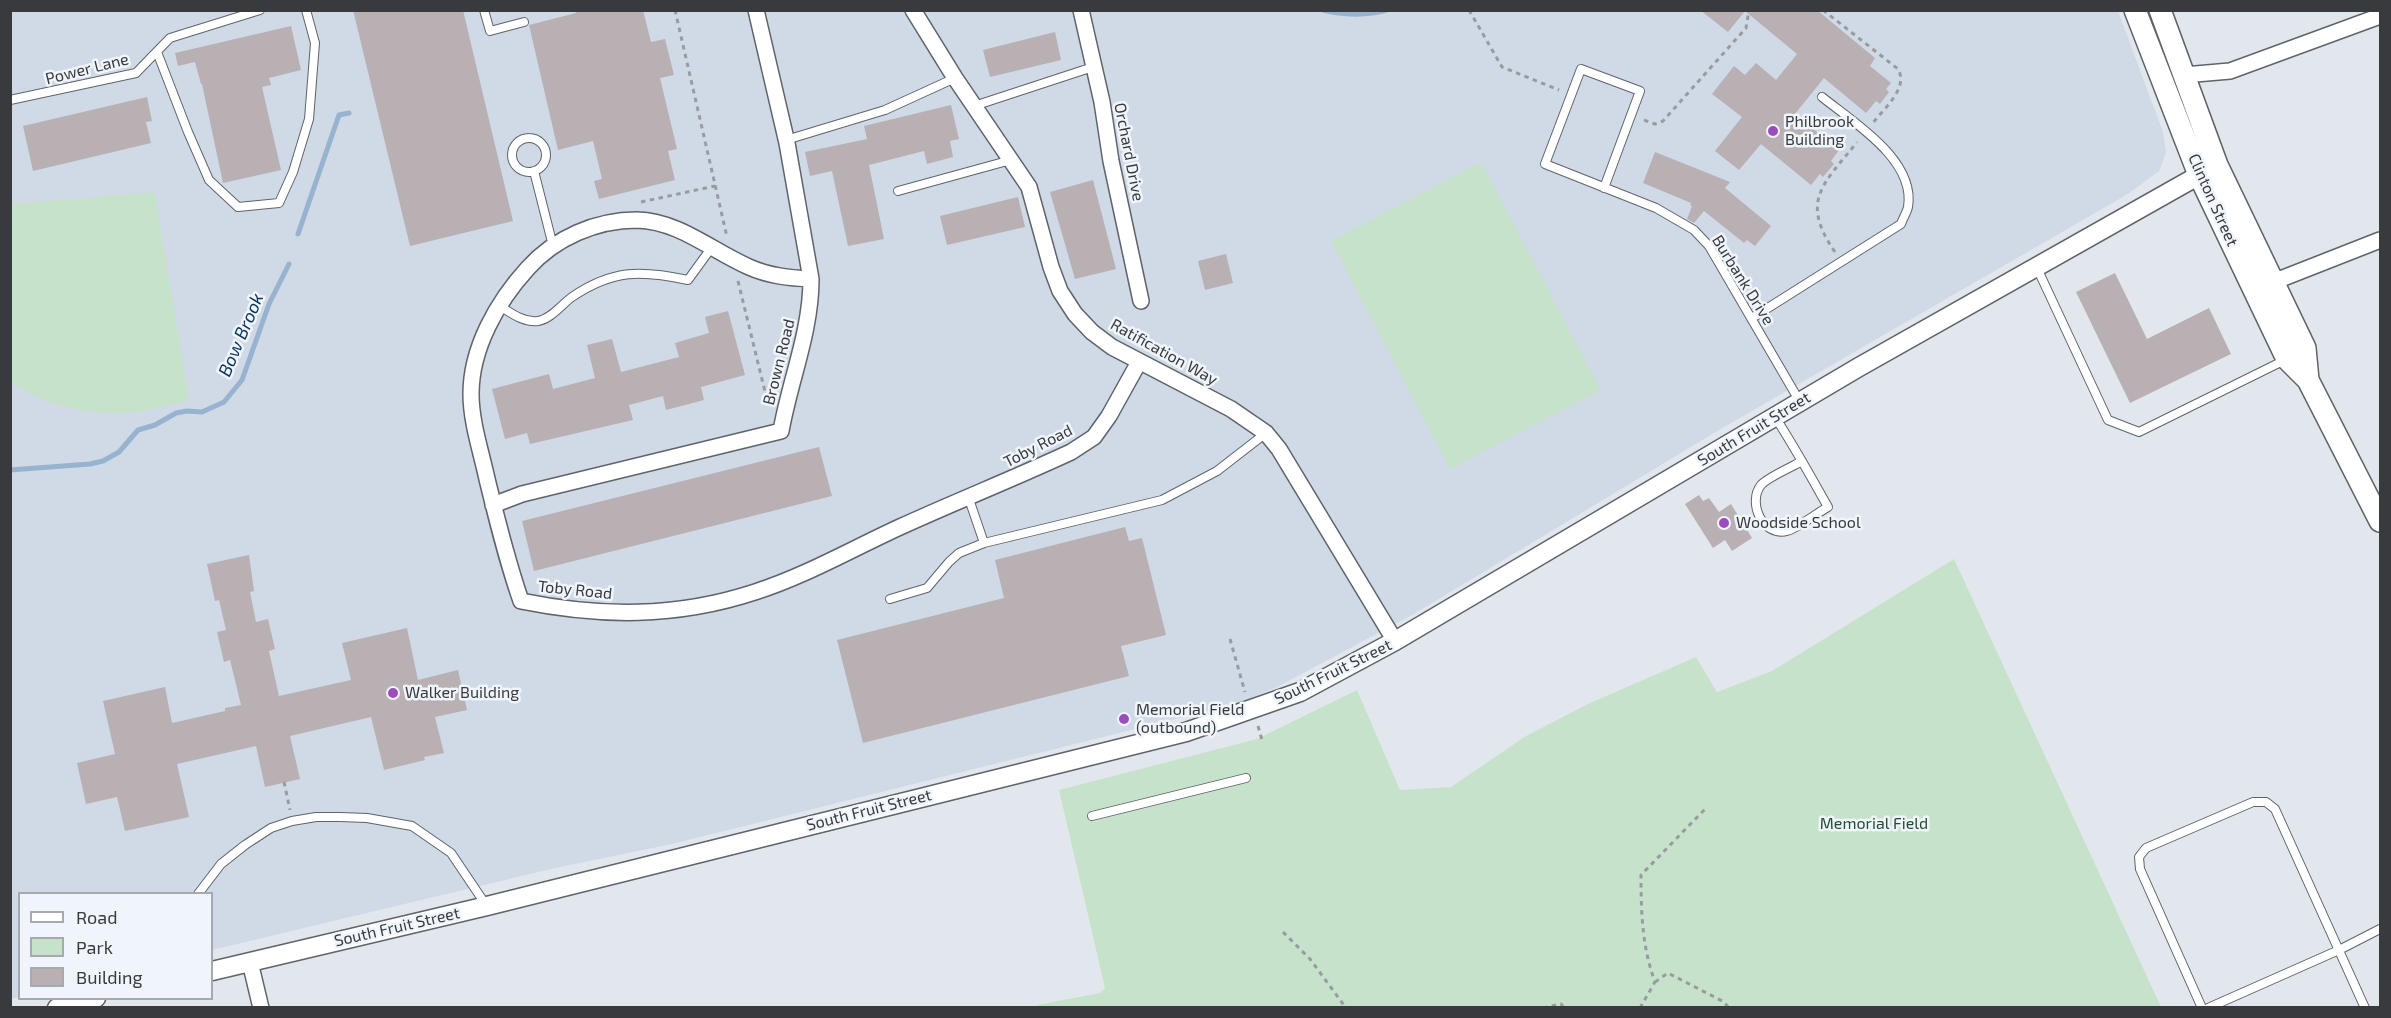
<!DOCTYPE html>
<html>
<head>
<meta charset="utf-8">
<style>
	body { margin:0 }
	#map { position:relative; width:2391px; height:1018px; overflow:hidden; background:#e2e7ee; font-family:"Exo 2",sans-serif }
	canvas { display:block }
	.frame { position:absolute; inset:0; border:12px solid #383a3d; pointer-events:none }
	.legend { position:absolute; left:18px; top:892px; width:195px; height:108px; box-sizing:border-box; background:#f0f5fc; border:2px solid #a6aab0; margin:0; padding:8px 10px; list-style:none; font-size:18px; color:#383a3d }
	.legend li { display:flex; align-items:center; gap:12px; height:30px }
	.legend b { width:30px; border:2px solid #a6aab0 }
</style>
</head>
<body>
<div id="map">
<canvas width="2391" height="1018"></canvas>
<div class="frame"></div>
<ul class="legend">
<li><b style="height:8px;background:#fff"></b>Road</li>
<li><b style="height:16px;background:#c7e2cb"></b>Park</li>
<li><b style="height:16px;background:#b9b0b4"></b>Building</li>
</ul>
</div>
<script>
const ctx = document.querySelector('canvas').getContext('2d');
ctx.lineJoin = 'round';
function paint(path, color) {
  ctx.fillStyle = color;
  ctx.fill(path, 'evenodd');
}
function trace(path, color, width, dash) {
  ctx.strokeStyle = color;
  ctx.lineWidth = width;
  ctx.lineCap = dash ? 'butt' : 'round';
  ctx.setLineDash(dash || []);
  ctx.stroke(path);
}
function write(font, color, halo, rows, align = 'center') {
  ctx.font = font + ' "Exo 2",sans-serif';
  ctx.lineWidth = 5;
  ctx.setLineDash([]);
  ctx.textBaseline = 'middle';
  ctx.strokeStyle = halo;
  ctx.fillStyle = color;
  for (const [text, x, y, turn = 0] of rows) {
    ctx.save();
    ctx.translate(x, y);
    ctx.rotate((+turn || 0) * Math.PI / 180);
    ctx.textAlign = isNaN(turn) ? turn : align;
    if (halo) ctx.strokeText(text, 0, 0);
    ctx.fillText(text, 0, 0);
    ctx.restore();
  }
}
paint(new Path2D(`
	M10 11H2118L2163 132 2166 153 2159 171 2128 194 1719 430 1414 614 1277 687 1236 704 672 844 555 868 212 950V894H20L19 997 11 999Z`), '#d0d9e6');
paint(new Path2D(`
	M1481 162 1601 390 1450 469 1331 241Z
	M155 192 189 401C167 405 143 413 120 413 81 414 42 404 11 382V204Z
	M1954 559 2161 1007 1036 1008 1037 1005 1100 993 1105 988 1059 790 1257 739 1357 690 1400 790 1451 787 1526 736 1590 703 1696 657 1717 692 1772 671Z`), '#c7e2cb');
paint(new Path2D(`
	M1317 11V10L1392 11C1369 19 1341 18 1317 11Z`), '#98b3cf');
trace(new Path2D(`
	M298 234 339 115 349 113
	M10 470 90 464 103 461 119 452 138 430 155 425 176 413 187 411 202 412 224 402 242 380 269 304 289 264`), '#98b3cf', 5);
paint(new Path2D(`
	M353 10H463L513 221 410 246Z
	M575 10H643L651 42 665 39 674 75 660 78 677 149 668 151 675 180 599 199 594 181 602 179 593 141 558 150 529 25 576 13Z
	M1700 10H1817L1875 58 1870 66 1891 83 1886 89 1889 92 1880 104 1876 101 1866 113 1824 78 1795 114 1839 150 1831 161 1834 164 1823 177 1820 174 1811 185 1761 144 1739 170 1715 151 1742 117 1712 94 1734 66 1745 75 1756 63 1776 80 1797 54 1745 11 1728 32Z
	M291 26 301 70 269 78 271 85 262 87 281 170 223 183 202 84H201L195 62 178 66 175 53Z
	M1055 32 1061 60 990 77 983 50Z
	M147 97 152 121 146 122 151 143 33 171 23 126Z
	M951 105 959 139 950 141 953 157 927 164 924 151 869 165 884 239 848 246 832 171 810 176 805 152 867 139 864 126Z
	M1655 152 1730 182 1725 188 1771 226 1755 246 1747 240 1744 243 1704 211 1694 223 1687 219 1692 206 1690 205 1691 203 1643 183Z
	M1093 180 1116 269 1075 279 1050 192Z
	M1018 197 1025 227 947 245 940 216Z
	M1226 254 1233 283 1205 290 1198 261Z
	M2115 273 2147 339 2209 308 2231 354 2130 403 2076 292Z
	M728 311 745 375 701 387 704 400 666 410 663 396 629 405 633 420 530 444 527 433 505 439 492 389 549 374 553 389 595 378 587 345 612 339 621 372 679 357 675 343 709 333 705 317Z
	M819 447 832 496 534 571 522 521Z
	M1699 495 1703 501 1709 498 1719 512 1731 504 1752 538 1732 551 1725 540 1713 548 1685 504Z
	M1125 527 1129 541 1142 538 1166 635 1121 646 1129 676 863 743 837 640 1004 598 995 560Z
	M249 555 254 591 250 592 256 622 268 619 275 649 269 651 279 696 351 680 342 643 407 628 418 680 458 670 467 710 435 717 444 753 424 757 425 760 384 770 371 717 290 736 300 779 265 787 256 746 177 764 189 817 125 831 117 797 86 804 77 763 115 754 103 701 165 687 172 723 225 711V708L241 705 230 660 224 662 217 632 226 630 219 600 215 601 207 564Z`), '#b9b0b4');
const service = new Path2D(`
	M484 10 490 31 524 22
	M157 52 188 132 209 180 238 207 279 203 293 172 309 119 315 43 306 10
	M10 100 136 73 170 38 260 10
	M974 106 1093 67
	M512 155a17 17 0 1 1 34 0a17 17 0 1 1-34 0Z
	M786 140 885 110 955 78
	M534 171 553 246
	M1604 188 1640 91 1581 69 1545 164 1656 208 1694 230 1709 246 1800 402
	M898 191 1011 160
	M2037 268 2108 420 2139 432 2287 359
	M500 306C511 313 524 323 538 321 551 319 562 304 572 297 613 269 642 270 688 280L712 247
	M1752 318 1901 224C1903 218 1907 212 1908 207 1916 160 1853 122 1822 97
	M1775 417C1794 446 1811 477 1828 507 1817 513 1798 528 1787 531 1763 537 1747 503 1761 485 1768 477 1792 467 1802 461
	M969 499 984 543 1162 500 1217 471 1266 433
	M890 599 927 588 949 562 959 553 984 543
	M1092 816 1246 778
	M198 894 221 864 245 845 271 828 292 821 316 817H340L367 818 412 826 451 853 486 905
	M2202 1008 2140 869 2139 857 2146 848 2253 802H2266L2275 809 2365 1008
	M2208 1008 2339 950 2380 929`);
const minor = new Path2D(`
	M913 10 955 78 1029 187 1051 267 1060 291 1075 314 1092 332 1112 347 1231 409 1266 433 1279 449 1395 641
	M1081 10 1102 102 1111 161 1141 301
	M2184 75 2230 71 2380 16
	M811 279C790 278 769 276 749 267 712 251 679 221 637 220 596 220 555 238 528 268 497 302 471 348 471 394 471 422 481 451 487 479 497 520 507 561 521 601 600 617 676 618 755 592 805 576 852 549 900 527 957 501 1015 478 1071 452L1094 437 1109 416 1139 362
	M2273 282 2380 240
	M493 505 522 494 781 431C790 380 811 332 811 279L787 143 756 10
	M250 962 261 1008`);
const tertiary = new Path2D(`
	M212 971 487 906 1186 732 1300 692 1395 641 1859 367 2210 169
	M57 1008 96 998`);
const secondary = new Path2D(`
	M2135 10 2199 175 2287 359 2308 380 2380 521
	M2160 10 2217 165 2305 348 2308 380`);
trace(service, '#5f646a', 10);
trace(minor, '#5f646a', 18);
trace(tertiary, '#5f646a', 21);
trace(secondary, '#5f646a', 24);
trace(new Path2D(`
	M675 10 727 237
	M1469 10 1502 67 1559 90
	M1823 10 1898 69C1909 88 1884 108 1873 123
	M1644 120 1655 124 1663 121 1746 28 1749 10
	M641 202 715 186
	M1835 252C1799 200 1824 184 1857 142
	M738 281 768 404
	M1230 639 1245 692
	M1258 726 1262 740
	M284 782 290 810
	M1283 932 1310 959 1346 1008
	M1655 982 1668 973 1724 1002 1729 1008
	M1543 1008 1561 1004 1564 1008
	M1640 1008 1655 982C1642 947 1641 912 1641 875L1707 807`), '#989ca1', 3, [4.5, 4.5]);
trace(service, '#fff', 8);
trace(minor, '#fff', 15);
trace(tertiary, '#fff', 18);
trace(secondary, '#fff', 21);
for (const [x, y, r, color] of [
	[1773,131,6,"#9b4dbe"],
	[1724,523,6,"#9b4dbe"],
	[393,693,6,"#9b4dbe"],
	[1124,719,6,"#9b4dbe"]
]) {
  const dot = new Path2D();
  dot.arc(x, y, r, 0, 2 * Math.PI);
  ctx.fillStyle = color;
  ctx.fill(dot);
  trace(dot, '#f0f5fc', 2);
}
write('16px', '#383a3d', '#f0f5fc', [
	["Power Lane",87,69,-14],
	["Orchard Drive",1129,152,79],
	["Clinton Street",2213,200,66],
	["Burbank Drive",1743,280,58],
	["Ratification Way",1164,352,29],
	["Brown Road",779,362,-76],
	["South Fruit Street",1754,429,-31],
	["Toby Road",1038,446,-27],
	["Toby Road",575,590,6],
	["South Fruit Street",1333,672,-26],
	["South Fruit Street",869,810,-14],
	["South Fruit Street",397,927,-13]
]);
write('16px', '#383a3d', '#f0f5fc', [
	["Philbrook",1785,122],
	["Building",1785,140],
	["Woodside School",1736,523],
	["Walker Building",405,693],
	["Memorial Field",1136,710],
	["(outbound)",1136,728]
], 'left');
write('16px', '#1f4f2b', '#f0f5fc', [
	["Memorial Field",1874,824]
]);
write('italic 18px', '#0b345a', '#f0f5fc', [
	["Bow Brook",241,335,-67]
]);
</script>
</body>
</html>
